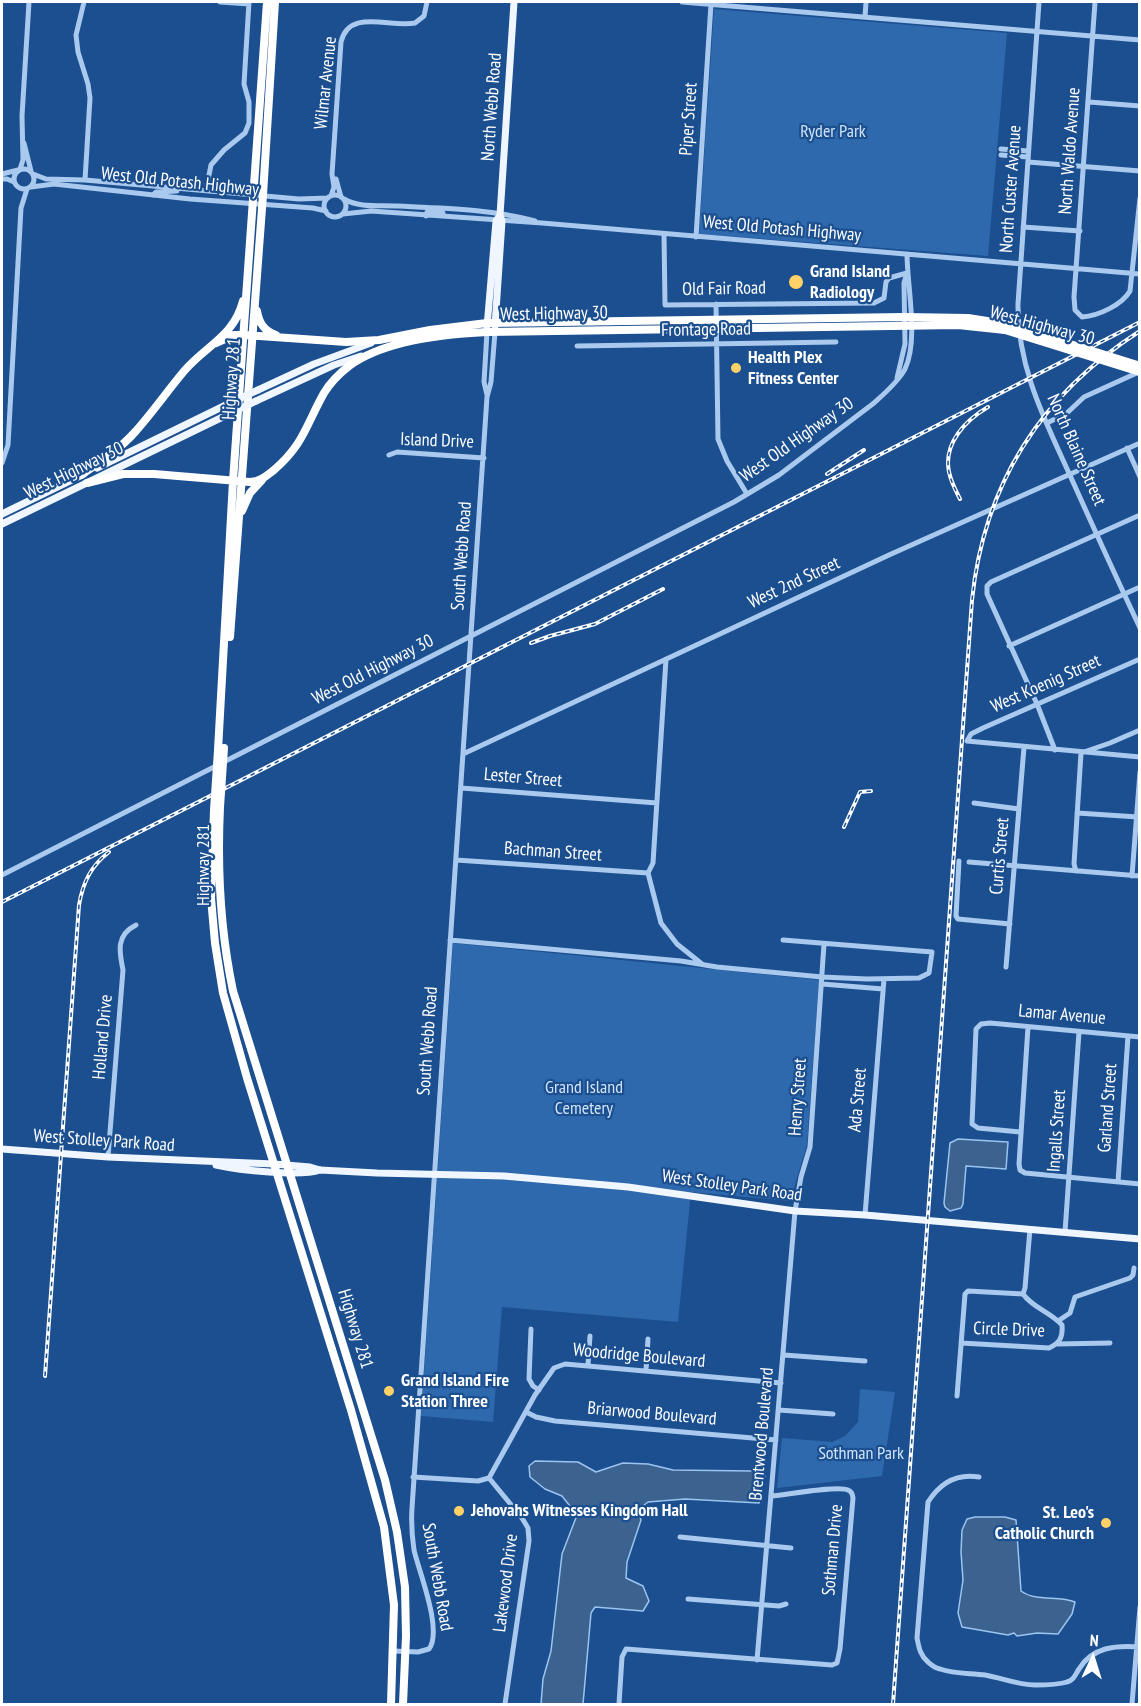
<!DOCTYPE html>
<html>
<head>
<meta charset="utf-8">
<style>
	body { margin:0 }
	#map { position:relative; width:1141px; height:1706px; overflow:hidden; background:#1b4f8f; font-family:"PT Sans Narrow",sans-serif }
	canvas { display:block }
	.frame { position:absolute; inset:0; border:3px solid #fff; pointer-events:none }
	.north { position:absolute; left:1063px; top:1628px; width:60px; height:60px; -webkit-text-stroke:4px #1b4f8f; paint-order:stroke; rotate:4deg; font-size:16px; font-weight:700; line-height:24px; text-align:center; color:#fff }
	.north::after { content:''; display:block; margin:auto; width:21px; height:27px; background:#fff; clip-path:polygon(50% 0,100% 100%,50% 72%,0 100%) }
</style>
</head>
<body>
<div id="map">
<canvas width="1141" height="1706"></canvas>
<div class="frame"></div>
<div class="north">N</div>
</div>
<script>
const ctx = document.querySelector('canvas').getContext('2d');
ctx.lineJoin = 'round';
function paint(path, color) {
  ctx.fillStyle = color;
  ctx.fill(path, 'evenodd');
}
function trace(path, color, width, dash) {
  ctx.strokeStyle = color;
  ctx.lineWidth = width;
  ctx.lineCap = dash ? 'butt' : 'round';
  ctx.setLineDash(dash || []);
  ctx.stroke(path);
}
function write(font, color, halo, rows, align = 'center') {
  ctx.font = font + ' "PT Sans Narrow",sans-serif';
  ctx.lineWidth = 4.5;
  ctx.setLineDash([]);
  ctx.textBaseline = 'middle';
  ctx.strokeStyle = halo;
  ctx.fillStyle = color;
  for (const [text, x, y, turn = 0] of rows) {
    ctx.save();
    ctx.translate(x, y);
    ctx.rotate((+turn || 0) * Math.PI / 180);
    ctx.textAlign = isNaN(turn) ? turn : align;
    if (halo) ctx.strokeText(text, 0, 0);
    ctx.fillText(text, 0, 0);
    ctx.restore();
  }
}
paint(new Path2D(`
	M714 9 1007 33 988 256 699 234Z
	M453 943 819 980 807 1145 790 1201 691 1192 678 1322 502 1307 493 1422 421 1416Z
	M860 1389 895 1392 882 1476 777 1488 782 1438 832 1442 845 1436 858 1422Z`), '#2e69ad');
const water = new Path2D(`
	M958 1139 1008 1142 1006 1169 966 1166 963 1204 961 1208 950 1211 945 1207 944 1203 950 1143Z
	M535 1461 578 1462 596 1472 623 1463 648 1464 673 1470 753 1471 765 1475 759 1503 685 1499 648 1502 638 1510 641 1520 627 1562 626 1578 643 1586 649 1601 643 1611 595 1607 591 1613 583 1704H541L543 1679 551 1651 562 1554 577 1515 562 1496 545 1489 530 1477 529 1466Z
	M975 1517H1005L1016 1520 1021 1591C1036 1602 1059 1595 1075 1602L1072 1614 1058 1634 1037 1633 1017 1636 1014 1633 1008 1635 962 1627 958 1613 963 1580 961 1552 962 1530 967 1519Z`);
paint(water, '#3c6290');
trace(water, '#9cc4f0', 1.5);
trace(new Path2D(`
	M84 2 76 35 78 52 88 84 90 98 85 180
	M220 2 249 4
	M682 2 1140 40
	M1039 2 1018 304C1017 369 1047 424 1073 482 1095 531 1117 579 1140 628
	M1095 2 1074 297 1075 310 1082 317C1098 316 1122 305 1130 291L1140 198
	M865 17 866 2
	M1089 102 1140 106
	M24 143 31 171
	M1001 149 1028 151
	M1001 155 1028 157
	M1028 162 1140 171
	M14 179a10 10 0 1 1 20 0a10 10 0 1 1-20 0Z
	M20 169 23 160 22 116 29 2
	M2 174 18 170
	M33 174 46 179 85 180 299 199 328 198
	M2 179H7L14 182
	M336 179 341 197
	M31 187 54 184 190 199 313 208 326 211
	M206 190 211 165 224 150 245 133 249 123V102L244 84 249 2
	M153 195 156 192 177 191
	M324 206a11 11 0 1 1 22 0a11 11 0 1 1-22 0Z
	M331 196 334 187 332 174 341 42C349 8 390 28 415 23L424 16 427 2
	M344 199C359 208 380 205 398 206 441 208 493 209 535 221
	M343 214 371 211 542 223 1140 274
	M426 216 427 212 443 213
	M1023 227 1080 231
	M664 234 665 305 874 303 884 298 886 282 889 278 907 273
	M696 237 711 4
	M716 304 718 439 727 461 747 494
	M577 346 836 342
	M897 378 905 344 904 283 907 273
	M487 395 484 382 487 332
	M1047 423 1067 413 1084 397 1139 372
	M1127 448 1140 477
	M389 455 397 452 484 458
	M2 463 8 445 21 208 27 189
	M1009 646 1140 587
	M666 659 653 863 648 873 661 923 677 944 702 964
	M1140 659 983 728 971 734 967 741 1140 757
	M1055 750 1037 704 987 594V586L991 582 1140 515
	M463 754 889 555 1140 443
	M461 788 657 803
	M974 803 1019 809
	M1077 813 1138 817
	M456 860 648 873
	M959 861 956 916 958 919 1010 924
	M969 862 1140 876
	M1076 871 1074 864 1081 753 1110 743 1140 730
	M2 875 734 502 779 475 874 403C884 394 899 381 905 369 919 339 907 286 907 254
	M1132 876 1140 772
	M450 940 681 961 717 967 822 977 867 979 919 978 929 973 932 952 783 940
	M1006 967 1024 747
	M822 984 883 989
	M1028 1027 1019 1164 1020 1170 1025 1173 1140 1184
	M1020 1132 978 1128 972 1124 976 1029 981 1024 990 1023 1140 1037
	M108 1157 123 970C119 951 116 935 136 925
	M1118 1182 1128 1036
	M865 1215 884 979
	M1065 1232 1079 1032
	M1023 1294 1025 1288 1030 1229
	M1058 1321 1070 1313 1075 1297 1130 1278 1133 1275 1134 1268
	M531 1329 529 1379 533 1386 539 1390
	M1057 1344 1110 1343
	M784 1355 865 1361
	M588 1365 590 1336
	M646 1370 648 1339
	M957 1396 965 1294 968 1291 1023 1294C1033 1308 1050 1312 1062 1325 1063 1337 1060 1343 1049 1348L961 1343
	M779 1410 833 1414
	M526 1412 536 1417 555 1421 776 1440
	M413 1477 478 1481 489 1478 535 1395 554 1368 565 1364 781 1383
	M979 1477C956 1473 940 1483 928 1502L917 1638C919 1648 920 1655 928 1662 931 1665 936 1668 940 1669 954 1674 971 1673 985 1675 1002 1678 1018 1685 1035 1685 1045 1685 1058 1685 1067 1682 1074 1680 1075 1675 1079 1669 1092 1647 1116 1645 1140 1647
	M489 1478 522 1518 528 1528 529 1541 505 1704
	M680 1537 791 1548
	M688 1599 779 1606 786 1604
	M394 1651 418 1652 429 1649C443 1630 419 1572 414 1550 412 1536 411 1522 412 1508L487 397 491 382 495 332
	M757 1660 795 1211 801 1177 810 1147 824 944
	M619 1704 622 1657 626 1649 832 1665 837 1663 840 1649 853 1498C852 1493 852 1492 848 1490 838 1485 786 1495 772 1496
	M1132 1704 1140 1607`), '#a9c9ee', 5);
trace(new Path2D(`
	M495 326 502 221 500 215
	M487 327 496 221 500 215 514 2
	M258 390 314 364 371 343
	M256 401 334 365 361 356
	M97 468 232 402
	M2 514 84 474
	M2 524 231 413
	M2 1149 108 1157 274 1164 310 1167 320 1170 377 1173 504 1176 628 1187 795 1211 865 1215 1140 1239
	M216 1165C239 1170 300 1177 320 1170`), '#f0f6ff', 7);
trace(new Path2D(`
	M257 311C259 323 264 331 276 335
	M216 343 234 335H245L346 342 379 340 430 330 487 323 904 317 968 318 1006 324
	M81 475C100 462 120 449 135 432 153 412 168 390 185 370 207 345 234 336 243 301
	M87 483 123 474H154L250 482C261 481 266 476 274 470 304 444 306 425 324 393 330 383 340 373 349 366 384 340 444 334 487 332L958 325 1005 330
	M242 511 250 493 262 480
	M230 637 263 195 275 2
	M218 750 233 481 267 2
	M220 807C217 870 220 929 233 991L385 1480 397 1532 405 1587 406 1636 403 1704
	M214 810 211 898 215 943 223 993 247 1078 351 1410 384 1527 394 1605 391 1704`), '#fff', 8);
const rail = new Path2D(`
	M827 474 864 450
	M960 499C956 491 951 482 949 472 943 443 966 420 988 407
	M531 643 550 636 595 624 663 589
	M844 827 860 792 871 791
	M2 902 1140 322
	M45 1376 79 905C83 882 91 866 109 852
	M893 1704 972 600C984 484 1042 394 1140 331`);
trace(rail, '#fff', 4);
trace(rail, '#1b4f8f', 1.5, [4.5]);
trace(new Path2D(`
	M232 402 258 390
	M231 413 256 401`), '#f0f6ff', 7);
trace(new Path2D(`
	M1006 324 1140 366
	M1005 330 1140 372
	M220 807 224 748
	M214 810 218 750`), '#fff', 8);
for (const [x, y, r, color] of [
	[796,282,8,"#ffd166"],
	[736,368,6,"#ffd166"],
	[389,1391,6,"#ffd166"],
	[459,1511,6,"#ffd166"],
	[1106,1523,6,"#ffd166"]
]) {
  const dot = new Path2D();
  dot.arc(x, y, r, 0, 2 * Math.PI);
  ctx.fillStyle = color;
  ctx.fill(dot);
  trace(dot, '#1b4f8f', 2);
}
write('18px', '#fff', '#1b4f8f', [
	["Wilmar Avenue",326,83,-84],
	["North Webb Road",492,107,-86],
	["Piper Street",689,119,-86],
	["North Waldo Avenue",1070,151,-86],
	["West Old Potash Highway",180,182,6],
	["North Custer Avenue",1011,189,-86],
	["West Old Potash Highway",782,229,5],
	["Old Fair Road",724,289,-1],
	["West Highway 30",554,314,-1],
	["West Highway 30",1042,326,15],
	["Frontage Road",706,330,-1],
	["Highway 281",232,379,-86],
	["West Old Highway 30",797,440,-35],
	["Island Drive",437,441,2],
	["North Blaine Street",1076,450,66],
	["West Highway 30",74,471,-26],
	["South Webb Road",462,556,-86],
	["West 2nd Street",794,583,-25],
	["West Old Highway 30",373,670,-27],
	["West Koenig Street",1046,684,-24],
	["Lester Street",523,778,5],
	["Bachman Street",553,852,4],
	["Curtis Street",1000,856,-85],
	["Highway 281",204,865,-90],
	["Lamar Avenue",1062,1015,5],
	["Holland Drive",103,1037,-85],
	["South Webb Road",428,1041,-86],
	["Henry Street",798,1097,-86],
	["Ada Street",858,1100,-85],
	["Garland Street",1108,1108,-86],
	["Ingalls Street",1057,1131,-86],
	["West Stolley Park Road",104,1141,4],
	["West Stolley Park Road",732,1186,8],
	["Highway 281",355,1329,73],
	["Circle Drive",1009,1330,2],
	["Woodridge Boulevard",639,1356,5],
	["Briarwood Boulevard",652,1414,5],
	["Brentwood Boulevard",762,1434,-85],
	["Sothman Drive",833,1550,-85],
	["South Webb Road",437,1577,80],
	["Lakewood Drive",506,1583,-83]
]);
write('18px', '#cfe3fa', '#1b4f8f', [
	["Ryder Park",833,132],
	["Grand Island",584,1088],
	["Cemetery",584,1109],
	["Sothman Park",861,1454]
]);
write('bold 18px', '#fff', '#1b4f8f', [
	["Grand Island",810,272],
	["Radiology",810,293],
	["Health Plex",748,358],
	["Fitness Center",748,379],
	["Grand Island Fire",401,1381],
	["Station Three",401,1402],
	["Jehovahs Witnesses Kingdom Hall",471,1511],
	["St. Leo's",1094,1513,"right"],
	["Catholic Church",1094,1534,"right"]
], 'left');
</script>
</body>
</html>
